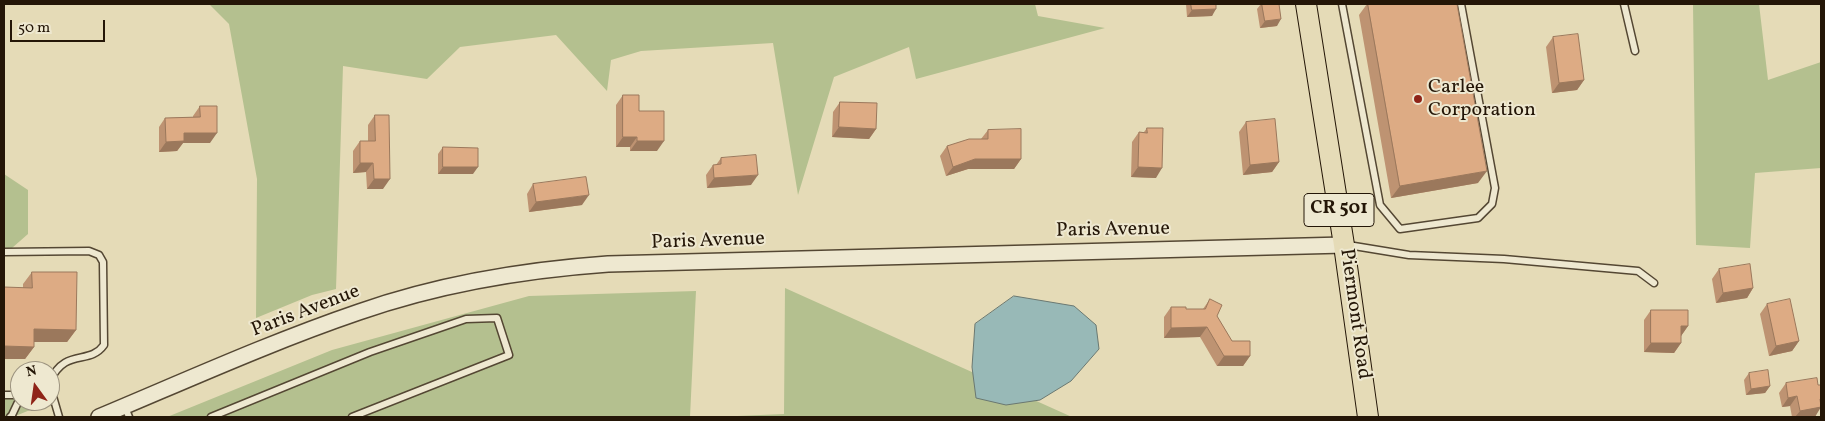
<!DOCTYPE html>
<html>
<head>
<meta charset="utf-8">
<style>
	body { margin:0 }
	#map { position:relative; width:1825px; height:421px; overflow:hidden; background:#e5dbb7; font-family:Vollkorn,serif }
	canvas { display:block }
	.frame { position:absolute; inset:0; border:5px solid #241607; pointer-events:none }
	.north { position:absolute; left:10px; top:361px; width:50px; height:50px; box-sizing:border-box; background:#eee8d0; border:1px solid #9d9480; border-radius:50%; rotate:346deg; font-size:14px; font-weight:700; line-height:20px; text-align:center; color:#241607 }
	.north::after { content:''; display:block; margin:auto; width:18px; height:22px; background:#8f2418; clip-path:polygon(50% 0,100% 100%,50% 72%,0 100%) }
	.scale { position:absolute; left:10px; top:20px; width:95px; height:22px; box-sizing:border-box; border:2px solid #241607; border-top:0; padding-left:6px; font-size:15px; line-height:18px; white-space:nowrap; color:#241607; -webkit-text-stroke:4px #eee8d0; paint-order:stroke }
</style>
</head>
<body>
<div id="map">
<canvas width="1825" height="421"></canvas>
<div class="frame"></div>
<div class="north">N</div>
<div class="scale">50 m</div>
</div>
<script>
const ctx = document.querySelector('canvas').getContext('2d');
ctx.lineJoin = 'round';
function paint(path, color) {
  ctx.fillStyle = color;
  ctx.fill(path, 'evenodd');
}
function trace(path, color, width, dash) {
  ctx.strokeStyle = color;
  ctx.lineWidth = width;
  ctx.lineCap = dash ? 'butt' : 'round';
  ctx.setLineDash(dash || []);
  ctx.stroke(path);
}
function write(font, color, halo, rows, align = 'center') {
  ctx.font = font + ' Vollkorn,serif';
  ctx.lineWidth = 4;
  ctx.setLineDash([]);
  ctx.textBaseline = 'middle';
  ctx.strokeStyle = halo;
  ctx.fillStyle = color;
  for (const [text, x, y, turn = 0] of rows) {
    ctx.save();
    ctx.translate(x, y);
    ctx.rotate((+turn || 0) * Math.PI / 180);
    ctx.textAlign = isNaN(turn) ? turn : align;
    if (halo) ctx.strokeText(text, 0, 0);
    ctx.fillText(text, 0, 0);
    ctx.restore();
  }
}
paint(new Path2D(`
	M209 4H1035L1038 16 1105 28 916 79 909 47 834 77 798 195 773 43 641 51 611 60 607 91 556 35 460 47 427 79 343 66 336 289 312 295 256 318 257 179 229 24Z
	M1693 4H1759L1768 80 1821 62V168L1755 173 1750 248 1696 245Z
	M4 174 28 190V234L4 255Z
	M785 288 1072 417H714L784 414Z
	M696 291 690 417H167L332 350 529 296Z
	M4 394H19L20 401H23L30 410 13 417H4Z`), '#b4c08f');
const water = new Path2D(`
	M1014 296 1074 306 1096 325 1099 349 1071 381 1040 400 1006 405 976 398 972 367 975 324Z`);
paint(water, '#98b9b7');
trace(water, '#6a7871', 1);
const service = new Path2D(`
	M1342 4 1380 205 1400 229 1478 218 1492 204 1495 188 1461 4
	M1624 4 1635 51
	M1348 245 1409 255 1504 259 1638 271 1654 283
	M4 252 89 251 99 255 103 262 104 345C89 366 66 347 50 381
	M50 386 59 417
	M4 395H20
	M125 407 129 417
	M10 417 12 415 20 398
	M211 417 370 352 466 319 497 318 509 355 352 417`);
const tertiary = new Path2D(`
	M99 417C185 381 271 342 359 312 439 284 523 270 608 264L1344 245`);
const primary = new Path2D(`
	M1306 4 1344 245 1368 417`);
trace(service, '#544733', 9);
trace(tertiary, '#544733', 18);
trace(primary, '#241607', 22);
trace(service, '#eee8d0', 6);
trace(tertiary, '#eee8d0', 15);
trace(primary, '#e5dbb7', 20);
paint(new Path2D(`
	M1186 4H1216L1212 16 1187 17Z
	M1261 4H1279L1277 26 1260 28 1257 9Z
	M1367 4H1457L1478 183 1391 198 1359 15Z
	M1553 37 1584 80 1577 90 1552 93 1546 47Z
	M623 95 639 111 657 151H630V147H616V105Z
	M840 102 876 129 869 139 832 137 833 112Z
	M200 106 210 143H183L177 151 159 152V127L165 118 193 117V116Z
	M375 115 383 189H367L366 172 353 173V151L360 141H368V125Z
	M1246 122 1279 162 1272 172 1243 175 1239 132Z
	M1147 128 1156 178 1131 177 1132 142 1139 132H1144Z
	M988 130 1021 159 1014 169H968L946 176 940 156 947 146 981 139Z
	M443 147 473 174H438V154Z
	M721 158 751 185 707 188 706 175 713 165H716Z
	M533 184 582 205 529 212 527 194Z
	M1719 269 1753 288 1747 298 1716 303 1712 279Z
	M32 272 76 330 67 342H34V347L25 359H4V287L23 288V284Z
	M1210 299 1217 316 1232 341 1250 356 1243 366H1217L1200 337 1164 338V317L1171 307 1186 309H1203Z
	M1767 304 1799 341 1792 351 1769 356 1760 314Z
	M1651 310 1688 326 1681 336V343L1674 353 1644 352V320Z
	M1749 373 1770 386 1765 393 1746 395 1744 380Z
	M1786 383 1815 417H1792L1790 406 1782 407 1779 393Z`), '#be9372');
paint(new Path2D(`
	M1216 9 1212 16 1187 17 1192 10Z
	M1281 19 1277 26 1260 28 1265 21Z
	M1584 80 1577 90 1552 93 1559 83Z
	M839 127 876 129 869 139 832 137Z
	M184 133H217L210 143H183L177 151 159 152 166 142Z
	M623 137H637L630 147H616Z
	M637 141H664L657 151H630Z
	M975 159H1021L1014 169H968L946 176 953 167Z
	M1279 162 1272 172 1243 175 1250 165Z
	M360 163H373L366 172 353 173Z
	M443 167H478L473 174H438Z
	M1138 167 1162 168 1156 178 1131 177Z
	M1487 171 1478 183 1391 198 1400 186Z
	M758 175 751 185 707 188 714 178Z
	M374 179H390L383 189H367Z
	M589 195 582 205 529 212 536 202Z
	M1753 288 1747 298 1716 303 1723 293Z
	M1681 326H1688L1681 336Z
	M1207 327 1200 337 1164 338 1171 328Z
	M34 329 76 330 67 342H25Z
	M1799 341 1792 351 1769 356 1776 346Z
	M1651 343H1681L1674 353 1644 352Z
	M4 346 34 347 25 359H4Z
	M1224 356H1250L1243 366H1217Z
	M1770 386 1765 393 1746 395 1751 389Z
	M1797 396 1790 406 1782 407 1788 398Z
	M1820 399H1821V407L1815 417H1795L1800 411Z`), '#9b785c');
const building = new Path2D(`
	M1191 4H1216V9L1192 10Z
	M1262 4H1279L1281 19 1265 21Z
	M1368 4H1457L1487 171 1400 186Z
	M1578 34 1584 80 1559 83 1553 37Z
	M623 95H639V111H664V141H637V137H623Z
	M840 102 877 103 876 129 839 127Z
	M200 106H217V133H184V141L166 142 165 118 200 117Z
	M375 115H389L390 179H374L373 163H360V141H375Z
	M1275 119 1279 162 1250 165 1246 122Z
	M1147 128H1163L1162 168 1138 167 1139 132 1147 133Z
	M1021 129V159H975L953 167 947 146 969 139H988V130Z
	M443 147 478 148V167H443Z
	M756 155 758 175 714 178 713 165 721 164V158Z
	M586 177 589 195 536 202 533 184Z
	M1750 264 1753 288 1723 293 1719 269Z
	M32 272H77L76 330 34 329V347L4 346V287L32 288Z
	M1210 299 1222 305 1217 316 1232 341H1250V356H1224L1207 327 1171 328V307H1186V309H1205Z
	M1790 299 1799 341 1776 346 1767 304Z
	M1651 310H1688V326H1681V343H1651Z
	M1768 370 1770 386 1751 389 1749 373Z
	M1817 378 1818 385H1821V399H1820L1821 407 1800 411 1797 396 1788 398 1786 383Z`);
paint(building, '#ddab84');
trace(building, '#9b785c', 1);
for (const [x, y, r, color] of [
	[1418,99,5,"#8f2418"]
]) {
  const dot = new Path2D();
  dot.arc(x, y, r, 0, 2 * Math.PI);
  ctx.fillStyle = color;
  ctx.fill(dot);
  trace(dot, '#eee8d0', 2);
}
for (const [x, y, w] of [
	[1339,210,70]
]) {
  const box = new Path2D();
  box.roundRect(x - w / 2, y - 16.5, w, 33, 4);
  ctx.fillStyle = '#eee8d0';
  ctx.fill(box);
  trace(box, '#241607', 1);
}
write('bold 19px', '#241607', null, [
	["CR 501",1339,210]
]);
write('20px', '#241607', '#eee8d0', [
	["Carlee",1428,88],
	["Corporation",1428,111]
], 'left');
write('20px', '#241607', '#eee8d0', [
	["Paris Avenue",1113,231,-1],
	["Paris Avenue",708,242,-2],
	["Paris Avenue",306,312,-21],
	["Piermont Road",1354,314,82]
]);
</script>
</body>
</html>
